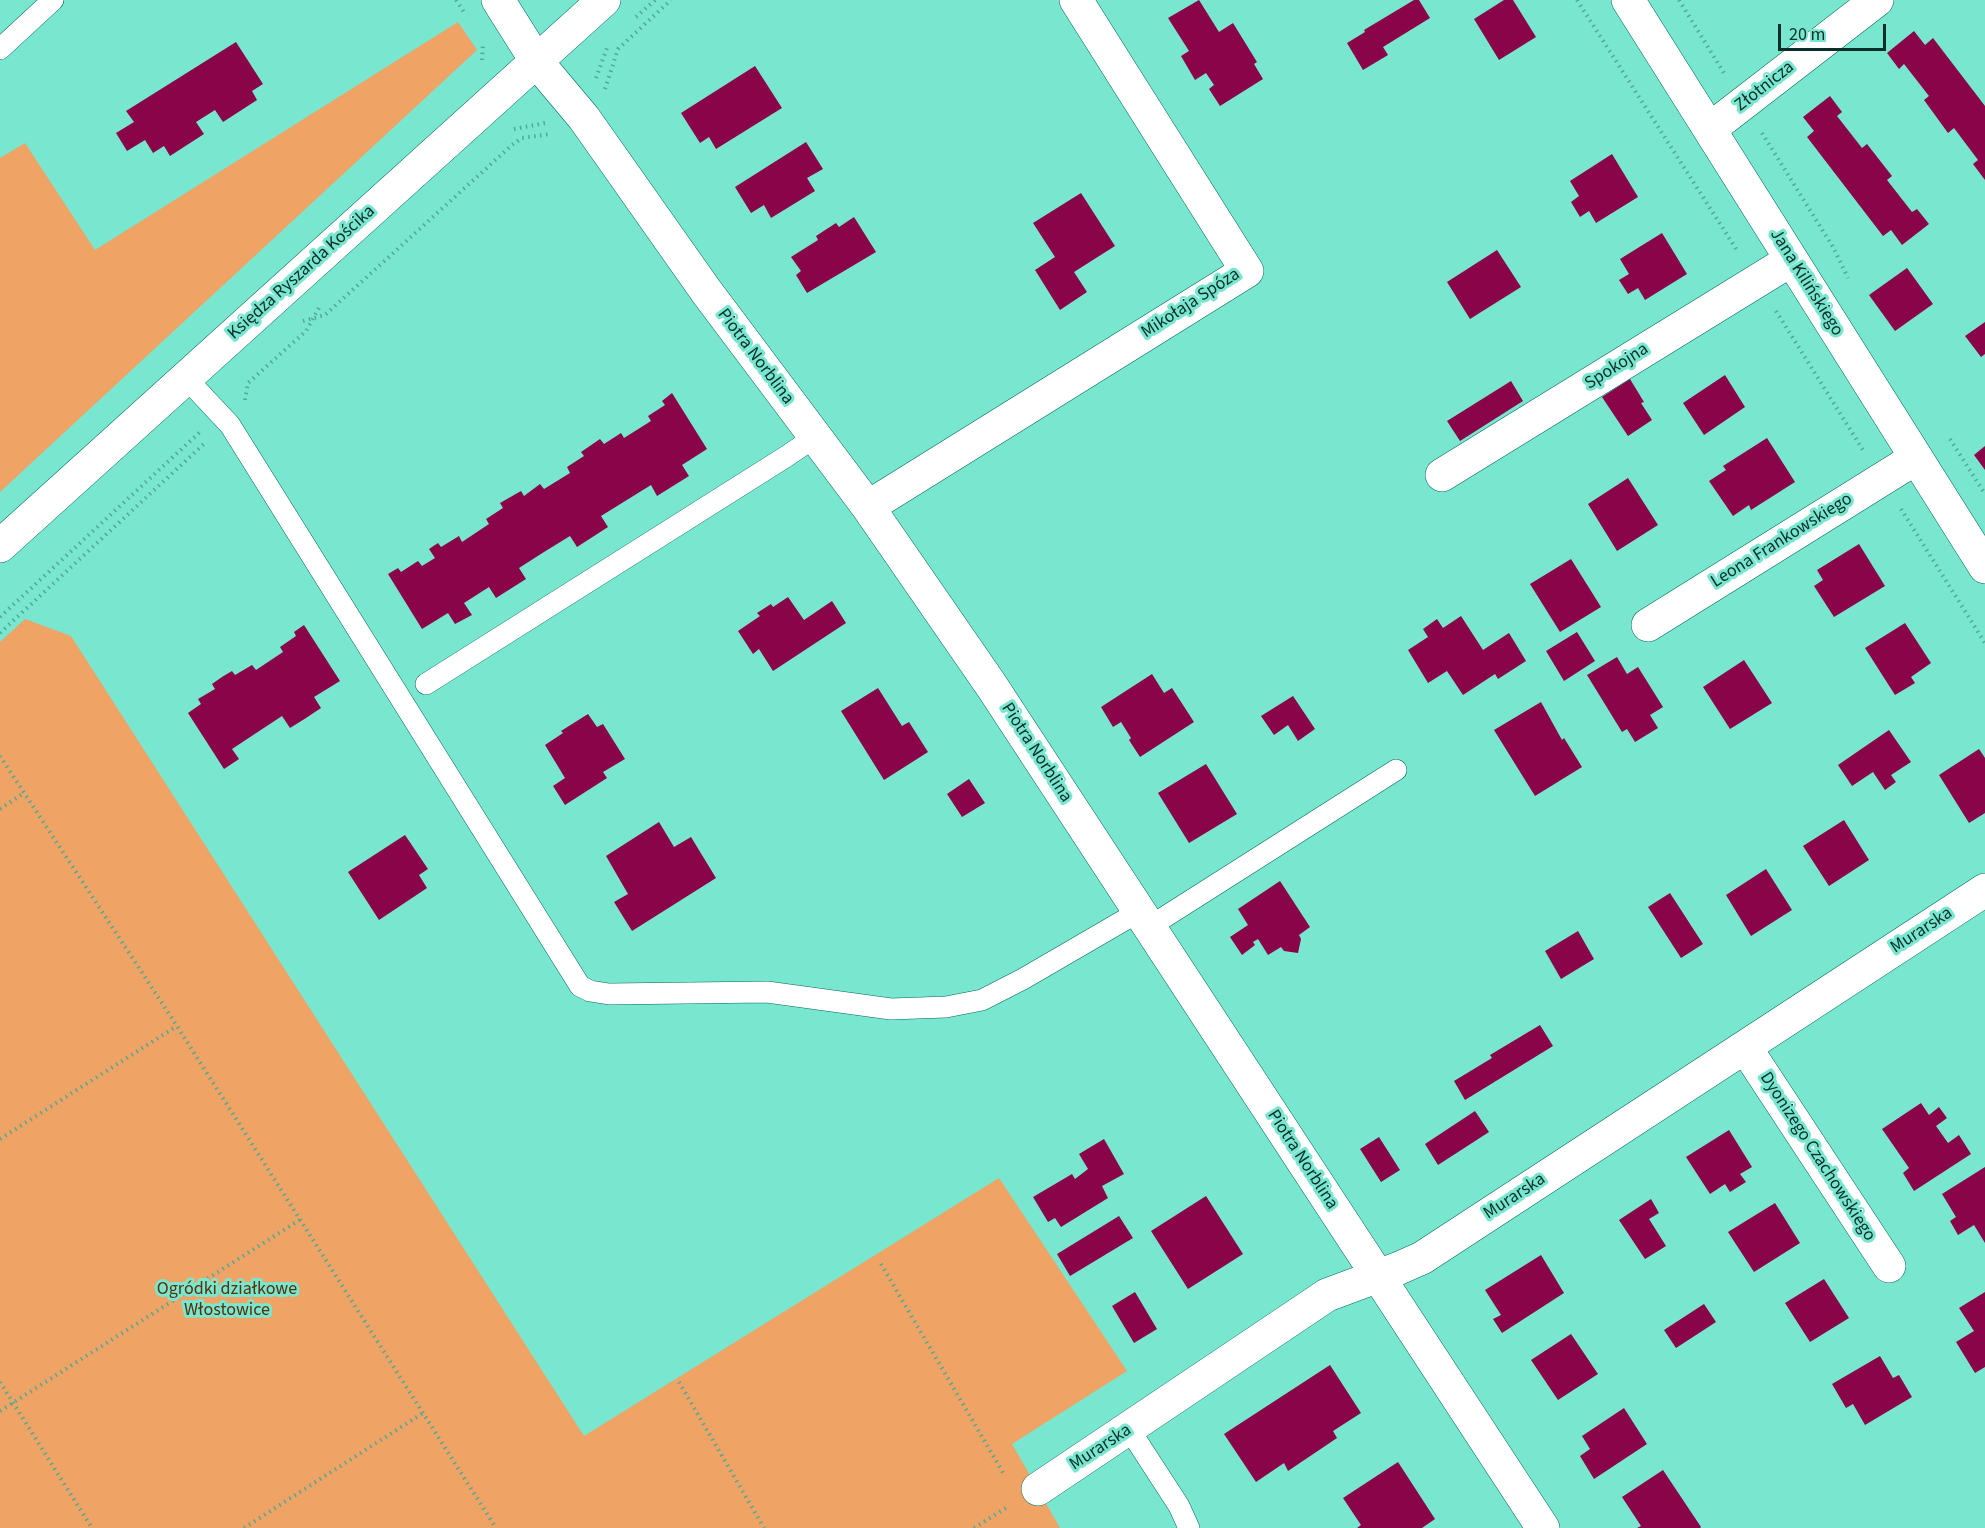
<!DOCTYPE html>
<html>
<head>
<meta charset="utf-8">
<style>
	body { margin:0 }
	#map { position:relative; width:1985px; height:1528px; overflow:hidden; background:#79e6d0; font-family:"Source Sans 3",sans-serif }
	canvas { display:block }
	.scale { position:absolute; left:1778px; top:24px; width:108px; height:27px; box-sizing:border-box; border:3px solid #092e27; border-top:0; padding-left:8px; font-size:18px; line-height:21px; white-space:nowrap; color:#092e27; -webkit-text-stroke:4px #79e6d0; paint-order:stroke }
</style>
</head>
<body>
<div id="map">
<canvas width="1985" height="1528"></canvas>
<div class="scale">20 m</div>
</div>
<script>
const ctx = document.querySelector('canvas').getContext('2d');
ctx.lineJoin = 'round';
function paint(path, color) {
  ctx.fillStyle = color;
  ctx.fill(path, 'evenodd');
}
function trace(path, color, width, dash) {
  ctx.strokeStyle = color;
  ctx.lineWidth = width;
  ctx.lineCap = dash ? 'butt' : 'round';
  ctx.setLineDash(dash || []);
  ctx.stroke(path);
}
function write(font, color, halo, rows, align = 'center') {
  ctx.font = font + ' "Source Sans 3",sans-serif';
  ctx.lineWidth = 6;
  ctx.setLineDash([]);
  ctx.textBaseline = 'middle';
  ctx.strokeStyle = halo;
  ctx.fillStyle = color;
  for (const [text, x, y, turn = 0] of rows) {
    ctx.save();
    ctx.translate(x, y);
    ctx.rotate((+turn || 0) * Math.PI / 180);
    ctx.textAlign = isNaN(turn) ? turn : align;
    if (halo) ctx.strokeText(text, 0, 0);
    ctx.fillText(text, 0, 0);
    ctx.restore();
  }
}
paint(new Path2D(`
	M458 22 477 50 0 492V158L25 143 95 250Z
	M25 619 71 636 584 1436 999 1178 1127 1371 1012 1444 1060 1528H0V642Z`), '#efa364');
paint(new Path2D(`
	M1199 0 1219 32 1233 23 1257 62 1254 64 1263 79 1220 106 1209 89 1214 85 1206 73 1195 80 1181 56 1189 51 1168 18Z
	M1414 0H1419L1430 18 1383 47 1388 55 1363 70 1347 43 1365 32 1364 30Z
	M1504 0H1513L1536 37 1499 60 1474 19Z
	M1914 31 1925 45 1933 38 1985 106V180L1973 164 1978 160 1954 128 1948 133 1924 100 1929 96 1904 64 1899 69 1887 53Z
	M236 42 263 84 252 91 257 100 223 122 215 110 196 122 204 134 170 156 164 146 153 153 145 140 127 151 116 133 134 122 126 111Z
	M755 66 782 108 716 149 709 137 700 143 681 113Z
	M1830 96 1842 112 1837 116 1862 148 1867 144 1892 176 1887 180 1912 212 1917 209 1929 224 1902 245 1891 230 1883 236 1807 137 1814 131 1803 117Z
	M806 142 823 169 807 178 815 191 771 218 764 205 751 213 735 187Z
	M1612 154 1638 197 1596 223 1589 211 1580 217 1571 202 1579 196 1570 181Z
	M1081 193 1115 246 1074 272 1087 292 1060 310 1035 270 1055 257 1033 223Z
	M854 217 876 252 807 293 796 275 801 271 791 257 818 240 816 236 836 223 839 227Z
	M1662 233 1687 274 1645 300 1638 288 1628 294 1619 280 1629 274 1620 259Z
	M1497 250 1521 287 1470 319 1447 282Z
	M1907 268 1933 304 1895 331 1869 295Z
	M1985 322V354L1981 357 1965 336Z
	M1725 375 1745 407 1704 435 1683 403Z
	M1630 379 1644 402 1641 403 1652 420 1628 436 1602 397Z
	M1511 381 1523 401 1460 441 1447 421Z
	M672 393 707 449 682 465 689 476 657 496 651 485 601 516 608 527 577 547 570 536 544 552 519 568 526 579 496 598 489 587 464 603 472 615 455 624 448 613 422 629 388 574 398 568 401 572 418 561 422 566 435 558 429 549 438 543 441 547 459 536 462 542 489 524 486 519 503 508 500 503 521 491 524 496 540 484 544 489 570 473 567 467 584 456 581 452 600 439 604 444 621 433 624 438 651 421 648 416 665 405 662 401Z
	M1767 438 1795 482 1751 510 1749 505 1733 516 1709 481 1726 470 1723 466Z
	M1985 446V470L1974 455Z
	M1628 478 1658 525 1617 551 1588 504Z
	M1859 544 1885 586 1834 617 1814 586 1823 580 1817 570Z
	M1571 559 1601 607 1560 632 1530 584Z
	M788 597 804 620 832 601 846 623 773 671 759 649 753 654 738 631 760 616 757 613 771 604 773 607Z
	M1461 616 1483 650 1509 633 1526 661 1498 679 1495 674 1463 695 1447 671 1428 683 1408 650 1428 637 1423 629 1437 619 1443 628Z
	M1905 623 1931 663 1911 677 1915 683 1895 695 1865 648Z
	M304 625 340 681 314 697 321 708 306 718 290 728 282 716 232 749 239 759 224 769 188 713 201 704 198 699 215 689 212 684 222 677 232 671 235 675 252 665 256 670 283 652 280 647 296 636 294 632Z
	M1577 632 1595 661 1564 681 1546 651Z
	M1617 657 1627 674 1638 667 1663 707 1650 715 1658 728 1635 742 1627 729 1622 732 1587 675Z
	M1744 660 1772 703 1730 729 1703 687Z
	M1152 674 1164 693 1172 688 1194 722 1140 757 1129 740 1131 738 1121 722 1113 727 1101 707Z
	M878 688 902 726 909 722 928 752 884 780 841 711Z
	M1293 696 1315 729 1298 741 1288 725 1274 735 1261 716Z
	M1541 702 1562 740 1564 738 1582 767 1535 796 1494 730Z
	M588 714 597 727 603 724 625 759 603 772 607 778 565 805 553 786 565 778 545 745 563 733 561 731Z
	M1889 730 1911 762 1891 775 1896 782 1885 790 1873 772 1852 786 1838 765Z
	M1979 749 1985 758V813L1969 823 1939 775Z
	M1206 764 1237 814 1189 843 1158 793Z
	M969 779 985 803 962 817 947 794Z
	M1844 820 1869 860 1829 886 1803 846Z
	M659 822 674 847 691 837 716 878 632 931 614 902 628 894 606 856Z
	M405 835 428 869 419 875 427 888 379 920 348 872Z
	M1766 869 1792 910 1751 936 1726 895Z
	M1280 881 1310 927 1299 935 1301 939 1298 953 1284 951 1281 947 1268 955 1258 939 1253 942 1255 945 1242 955 1230 937 1248 925 1238 909Z
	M1670 893 1703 944 1681 958 1648 907Z
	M1578 931 1594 959 1561 979 1545 951Z
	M1540 1025 1553 1046 1465 1100 1454 1081 1492 1058 1490 1055Z
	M1921 1103 1929 1115 1939 1107 1947 1118 1936 1126 1948 1143 1959 1135 1971 1154 1914 1191 1903 1173 1909 1168 1882 1129Z
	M1475 1111 1489 1132 1438 1165 1425 1144Z
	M1729 1130 1752 1167 1740 1174 1746 1182 1730 1192 1725 1184 1710 1194 1686 1157Z
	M1379 1137 1400 1170 1381 1182 1360 1149Z
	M1104 1139 1124 1174 1102 1186 1108 1198 1061 1227 1055 1218 1048 1222 1033 1197 1072 1174 1075 1179 1088 1169 1079 1154Z
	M1985 1167V1243L1974 1225 1958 1235 1950 1221 1956 1217 1942 1194Z
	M1206 1196 1243 1254 1188 1289 1151 1231Z
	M1651 1199 1659 1213 1649 1219 1666 1246 1645 1259 1619 1220Z
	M1775 1203 1800 1243 1754 1272 1728 1232Z
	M1119 1216 1133 1238 1070 1276 1057 1254Z
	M1541 1255 1564 1293 1502 1333 1493 1319 1501 1315 1485 1290Z
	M1824 1279 1849 1318 1810 1342 1785 1303Z
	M1135 1292 1157 1329 1134 1343 1112 1306Z
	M1985 1292V1367L1975 1373 1956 1342 1974 1331 1959 1308Z
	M1704 1304 1716 1322 1676 1348 1664 1330Z
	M1571 1334 1598 1374 1558 1400 1531 1360Z
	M1880 1356 1893 1378 1899 1375 1912 1397 1865 1425 1853 1404 1846 1408 1832 1384Z
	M1330 1365 1361 1413 1333 1431 1337 1438 1288 1471 1284 1463 1256 1482 1224 1434Z
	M1624 1408 1647 1444 1594 1479 1580 1456 1590 1449 1582 1436Z
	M1398 1462 1435 1519 1422 1528H1357L1361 1525 1343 1498Z
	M1663 1470 1701 1527 1700 1528H1637L1641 1526 1622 1497Z`), '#890449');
const service = new Path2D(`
	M0 49 53 0
	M185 377 230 425 580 986 590 991 609 994 767 992 891 1009 946 1007 982 1000 1023 979 1140 911
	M426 684 787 456 815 437
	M1149 927 1396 770
	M1129 1429 1179 1506 1189 1528`);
const minor = new Path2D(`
	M498 0 537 62 584 118 706 291 868 507 991 685 1543 1528
	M1710 129 1877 0
	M1442 475 1791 260
	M868 507 1247 271 1076 0
	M1648 625 1916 458
	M1745 1047 1889 1266
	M1038 1489 1327 1295 1397 1269 1422 1258 1985 890`);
const tertiary = new Path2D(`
	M1628 0 1985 567
	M0 546 604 0`);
trace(service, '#00695a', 22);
trace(minor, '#00695a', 34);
trace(tertiary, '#00695a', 34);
trace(new Path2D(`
	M456 0 464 12
	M1577 0 1738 252
	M1679 0 1724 73
	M636 17 655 0
	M482 60 483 44
	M596 78 608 45
	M605 89 618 49 671 0
	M514 129 545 123
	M1762 133 1833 247 1848 278
	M1776 311 1863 450
	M303 321 325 315 512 145 522 138 550 134
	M245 400 248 383 306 331 319 308
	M1950 439 1985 494
	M1901 509 1985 643
	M0 617 200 432
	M0 633 206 442
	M0 756 177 1026 496 1528
	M0 809 24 793
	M0 1139 177 1026
	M881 1264 1005 1476
	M0 1382 92 1528
	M679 1382 764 1528
	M0 1411 301 1219
	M244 1528 423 1413
	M974 1528 1009 1506`), '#53a897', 4, [1.5, 4.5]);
trace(service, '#fff', 21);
trace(minor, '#fff', 33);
trace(tertiary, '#fff', 33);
write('18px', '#092e27', '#79e6d0', [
	["Złotnicza",1765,87,-38],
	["Księdza Ryszarda Kościka",302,273,-42],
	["Jana Kilińskiego",1806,283,58],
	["Mikołaja Spóza",1191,304,-33],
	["Piotra Norblina",755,357,53],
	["Spokojna",1617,367,-32],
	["Leona Frankowskiego",1782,541,-32],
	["Piotra Norblina",1036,753,57],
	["Murarska",1922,931,-33],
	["Dyonizego Czachowskiego",1817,1157,57],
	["Piotra Norblina",1302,1160,57],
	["Murarska",1515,1197,-33],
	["Murarska",1101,1448,-33]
]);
write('18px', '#593008', '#79e6d0', [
	["Ogródki działkowe",227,1290],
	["Włostowice",227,1311]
]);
</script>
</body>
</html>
